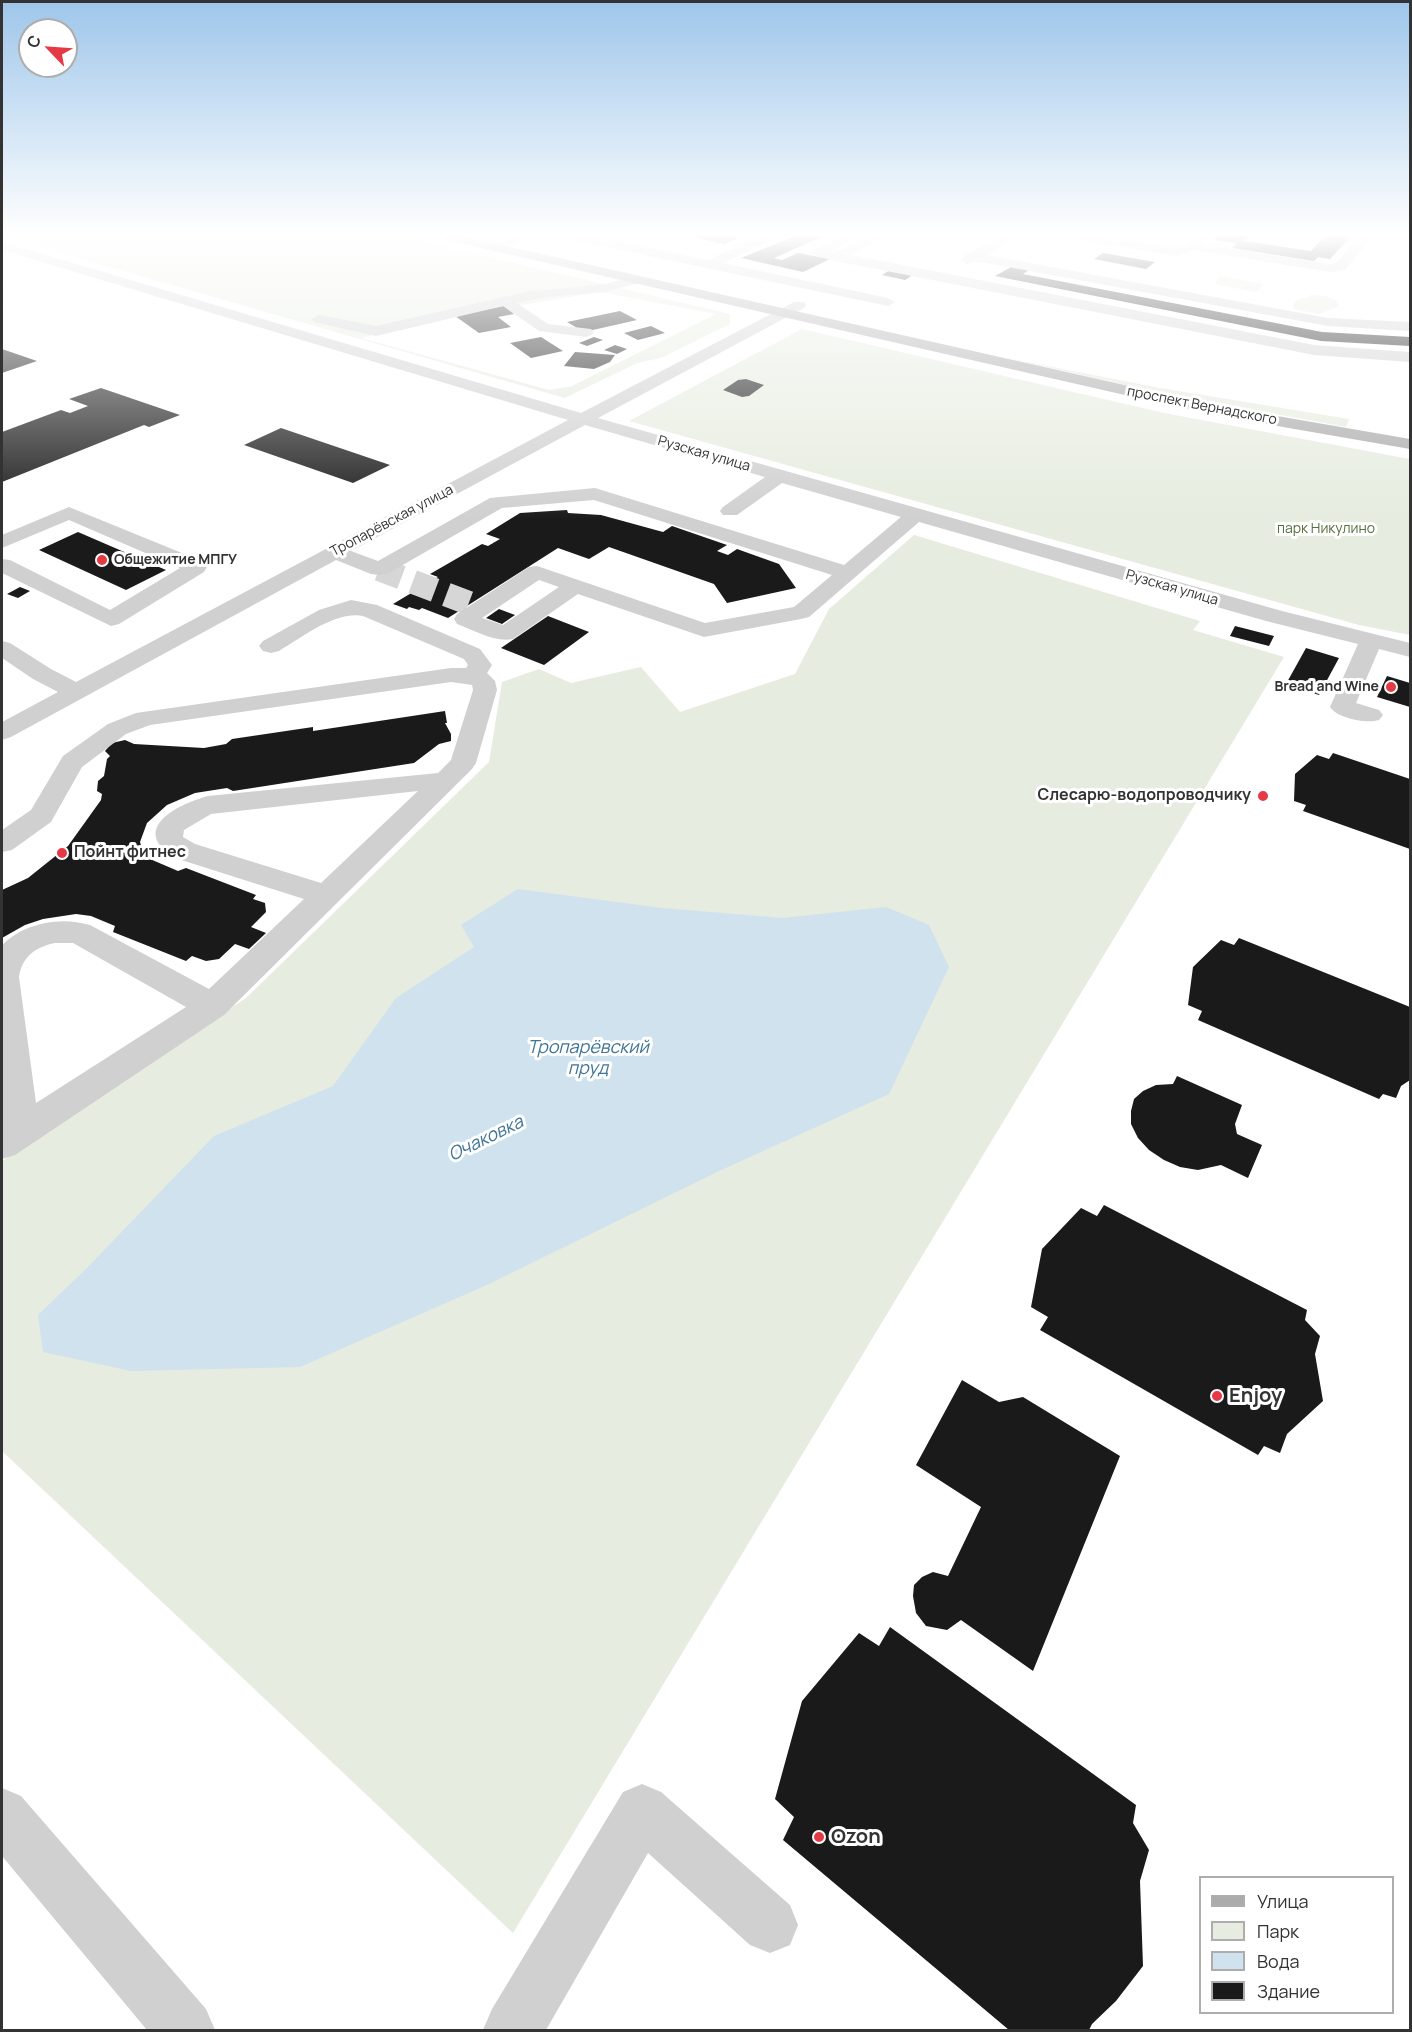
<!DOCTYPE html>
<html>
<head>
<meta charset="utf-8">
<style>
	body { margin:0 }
	#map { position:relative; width:1412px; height:2032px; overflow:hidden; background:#fff; font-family:Manrope,sans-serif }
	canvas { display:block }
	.frame { position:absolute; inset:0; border:3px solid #333; pointer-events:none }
	.legend { position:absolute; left:1199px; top:1876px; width:195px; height:138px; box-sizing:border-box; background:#fff; border:2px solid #adadad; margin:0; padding:8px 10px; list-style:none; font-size:18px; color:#333 }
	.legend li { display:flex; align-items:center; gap:12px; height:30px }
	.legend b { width:30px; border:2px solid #adadad }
	.north { position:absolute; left:18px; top:18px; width:60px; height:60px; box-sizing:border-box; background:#fff; border:2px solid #adadad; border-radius:50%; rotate:295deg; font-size:16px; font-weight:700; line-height:24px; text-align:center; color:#333 }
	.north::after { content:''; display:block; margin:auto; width:21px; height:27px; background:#e63946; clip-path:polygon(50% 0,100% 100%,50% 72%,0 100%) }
</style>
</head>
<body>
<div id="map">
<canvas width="1412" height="2032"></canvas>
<div class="frame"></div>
<ul class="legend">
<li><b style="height:8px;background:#ababab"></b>Улица</li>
<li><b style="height:16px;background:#e6ecdf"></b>Парк</li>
<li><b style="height:16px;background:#cfe2ee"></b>Вода</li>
<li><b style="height:16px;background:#1a1a1a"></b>Здание</li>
</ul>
<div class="north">С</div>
</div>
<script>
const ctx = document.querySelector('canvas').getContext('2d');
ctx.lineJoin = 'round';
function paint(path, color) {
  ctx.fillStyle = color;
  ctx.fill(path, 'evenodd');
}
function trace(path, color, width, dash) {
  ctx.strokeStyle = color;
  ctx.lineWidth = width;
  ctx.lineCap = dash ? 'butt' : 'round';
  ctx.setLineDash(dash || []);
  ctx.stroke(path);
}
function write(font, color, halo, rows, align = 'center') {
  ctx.font = font + ' Manrope,sans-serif';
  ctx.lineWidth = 6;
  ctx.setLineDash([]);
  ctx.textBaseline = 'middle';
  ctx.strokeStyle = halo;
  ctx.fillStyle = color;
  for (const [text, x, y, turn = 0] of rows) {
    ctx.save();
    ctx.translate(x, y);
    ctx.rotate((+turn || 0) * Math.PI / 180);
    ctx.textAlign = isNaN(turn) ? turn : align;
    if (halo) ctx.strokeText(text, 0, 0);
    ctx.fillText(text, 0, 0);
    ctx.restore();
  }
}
paint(new Path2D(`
	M2 236H401L730 314V324L661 358 637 363 565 398ZM600 292 716 314 572 386 549 390 361 338 492 305 510 307Z
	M1221 276 1264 284 1256 292 1214 284Z
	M1312 295 1326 296 1337 301 1339 306 1319 314 1294 309 1293 304 1297 300Z
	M802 329 1164 413 1410 459V635L1359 625 629 421Z
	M1007 358 1160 388 1349 419 1346 427 1157 392Z
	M914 535 1200 621 1193 630 1284 657 513 1933 2 1451V1161L246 998 489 762 502 682 539 669 571 683 641 667 680 712 795 674 829 609Z`), '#e6ecdf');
paint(new Path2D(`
	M518 889 662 908 782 918 886 907 929 925 949 967 889 1094 719 1171 489 1284 300 1367 131 1371 43 1352 38 1315 86 1269 214 1136 333 1086 396 998 474 947 461 925Z`), '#cfe2ee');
paint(new Path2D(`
	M689 236H727L738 238 724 244Z
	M795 236H824L774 258 782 260 798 253 830 259 803 272 741 258Z
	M1218 236H1250L1244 241 1311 251 1325 236H1351L1330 259 1318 257 1314 261 1232 248 1237 243 1214 240Z
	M1103 253 1155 262 1146 269 1094 259Z
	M1011 267 1029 270 1023 274 1322 332 1410 337V346L1321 341 995 276Z
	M890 270 913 275 905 280 882 275Z
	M504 306 514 314 498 317 511 327 479 333 455 316Z
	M620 311 637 320 584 332 567 322Z
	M651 326 665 333 638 340 624 333Z
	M541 337 563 351 531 358 510 343Z
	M594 337 603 340 587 346 579 343Z
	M615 345 627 349 617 354 604 350Z
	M2 349 37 361 2 373Z
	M575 352 615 355 610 362 594 369 564 366Z
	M746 379 764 385 749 396 742 397 723 390 738 380Z
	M101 388 180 415 149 427 144 425 2 482V432L61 410 70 413 88 406 69 399Z
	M281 428 390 465 353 483 244 445Z
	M567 510 568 513 601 515 663 532 672 526 727 545 717 551 728 555 737 549 779 564 796 588 727 603 714 584 609 547 589 559 558 548 448 618 422 608 419 610 409 607 407 609 393 604 438 577 430 574 482 544 488 546 500 539 486 534 520 513Z
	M78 532 166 570 126 590 39 550Z
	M20 587 30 591 18 598 7 594Z
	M499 609 515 615 502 624 486 618Z
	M548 616 589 632 544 665 501 648Z
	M1235 626 1274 636 1269 646 1230 636Z
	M1306 648 1339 658 1319 695 1286 684Z
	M1387 676 1410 683V707L1377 697Z
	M445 711 447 723H445L451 734V741L439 744 414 763 233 791 227 788 195 793 167 805 147 823 140 842 143 852 150 859 178 871 186 868 256 895 253 899 265 903 266 912 251 927 266 933 249 949 235 944 219 959 206 961 192 956 186 961 113 932 115 926 91 916 76 914 43 919 25 925 2 938V890L28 878 68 846 101 800 102 794 97 791 98 781 104 776 107 759 110 756 105 751 112 743 125 740 134 744 204 748 226 744 232 739 313 727V731Z
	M1333 753 1410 779V849L1303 811 1306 805 1294 801 1295 774 1317 755 1329 759Z
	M1239 938 1410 1007V1080L1401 1086 1396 1098 1383 1094 1379 1099 1198 1020 1202 1011 1188 1005 1193 967 1221 940 1234 945Z
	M1177 1076 1242 1105 1235 1124 1237 1134 1262 1145 1248 1178 1221 1165 1198 1170 1180 1167 1164 1160 1149 1150 1138 1138 1131 1124V1111L1134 1099 1143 1091 1156 1085 1173 1084Z
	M1104 1205 1307 1310 1305 1320 1320 1336 1315 1354 1323 1401 1287 1434 1280 1453 1264 1446 1258 1455 1040 1330 1048 1317 1031 1307 1042 1249 1081 1208 1097 1216Z
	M962 1380 999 1402 1023 1397 1120 1456 1033 1671 961 1620 947 1630 926 1626 916 1613 913 1596 914 1585 922 1577 933 1572 948 1576 981 1507 916 1465Z
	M890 1627 1136 1805 1133 1823 1149 1850 1140 1881 1143 1966 1116 2001 1092 2024 1089 2030H1009L783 1840 794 1817 775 1799 802 1701 859 1633 879 1646Z`), '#1a1a1a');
trace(new Path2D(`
	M379 569 482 608`), '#d6d6d6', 24, [24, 12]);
paint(new Path2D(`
	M513 236H531L515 244H505L504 241Z
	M567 236H590L708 260 760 236H775L773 239 723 263 888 298 895 302 888 306 573 240Z
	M842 236H857L831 251 836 252 870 236H885L851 255 1314 345 1410 352V362L1314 355 836 261 813 255 811 252Z
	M1002 236H1017L987 255 1328 318 1410 322V331L1328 326 976 261 967 264 960 260 968 253Z
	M1072 236H1100L1176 248C1191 245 1190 236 1210 236L1202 244 1331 264 1336 263 1360 236H1373L1345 270 1331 272 1194 250 1176 256 1078 240Z
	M2 242 581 413 794 302H804L806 305 804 308 598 418 1282 611 1410 643V657L1379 649 1356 703 1379 710 1383 715 1379 720C1366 724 1337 718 1330 707L1358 644 1266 621 919 522 809 617 801 619 704 637 578 594 513 639C495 643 474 630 457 624L454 619 457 614 529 567 537 566 705 623 794 607 832 575 594 500 502 508 387 574 379 575 371 574 336 560 11 737 2 740V722L58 692 33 679 2 658V641L10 643 51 669 76 682 568 420 2 250ZM585 425 765 477 723 507 720 511 723 515H737L782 483 901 517 844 565 595 488 490 498 378 561 351 551ZM539 580 559 587 503 625 482 618Z
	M638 275 645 279 643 282 605 292 547 297 517 303 548 324 591 329 594 332 591 335 586 337 539 331 503 306 376 336 314 322 312 319 319 315 376 326 526 292 605 284Z
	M69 507 204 562 207 567 204 572 119 624 111 626 2 573V559L10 560 110 610 180 568 69 520 2 548V535Z
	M351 600 377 605 480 649 492 665 487 673 495 681 497 690 476 763 472 769 224 1015 15 1155 2 1159V945C24 923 60 916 90 925L209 989 304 899 175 858C128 829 178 804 208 796L438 773 451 760 473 690 472 685 451 682 150 725 126 734 82 767 51 822 12 850 2 852V830L31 810 63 756 108 724 136 713 451 668H466L468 665 464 659 363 616C335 611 303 637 279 651L271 653 263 651 259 646 263 641 319 610ZM418 791 321 883 195 844 183 837 184 830 211 814ZM55 943H73L186 1007 36 1103 19 977C22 957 35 947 55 943Z
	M642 1784 661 1792 790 1905 798 1925 790 1945 770 1953 750 1945 648 1853 546 2030H483L492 2009 623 1792Z
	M2 1788 21 1796 206 2009 215 2030H147L2 1856Z`), '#d0d0d0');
paint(new Path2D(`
	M440 236H462L1151 391 1237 409 1410 439V449L1237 419 1151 401 446 240Z`), '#ababab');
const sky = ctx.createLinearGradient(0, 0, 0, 520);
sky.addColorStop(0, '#9ec6ea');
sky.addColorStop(0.45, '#fff');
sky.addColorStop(1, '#ffffff00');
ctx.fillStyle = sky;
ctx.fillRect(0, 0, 1412, 520);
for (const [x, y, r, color] of [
	[102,560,6,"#e63946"],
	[1391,687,6,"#e63946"],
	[1263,796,6,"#e63946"],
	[62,853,6,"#e63946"],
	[1217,1396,6,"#e63946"],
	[819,1837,6,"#e63946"]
]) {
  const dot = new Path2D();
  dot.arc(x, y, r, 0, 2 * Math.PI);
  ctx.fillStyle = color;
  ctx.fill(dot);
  trace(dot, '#fff', 2);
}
write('14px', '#333', '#fff', [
	["проспект Вернадского",1202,406,11],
	["Рузская улица",704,454,16],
	["Тропарёвская улица",392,521,-28],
	["Рузская улица",1172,588,16]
]);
write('14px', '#56703f', '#fff', [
	["парк Никулино",1326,529]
]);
write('bold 14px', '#333', '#fff', [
	["Общежитие МПГУ",114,560],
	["Bread and Wine",1379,687,"right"]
], 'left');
write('bold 16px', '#333', '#fff', [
	["Слесарю-водопроводчику",1251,796],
	["Пойнт фитнес",74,853,"left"]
], 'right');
write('italic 18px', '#3f7597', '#fff', [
	["Тропарёвский",588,1048],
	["пруд",588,1069],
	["Очаковка",486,1139,-26]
]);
write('bold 20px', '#333', '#fff', [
	["Enjoy",1229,1396],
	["Ozon",831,1837]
], 'left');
</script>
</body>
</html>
